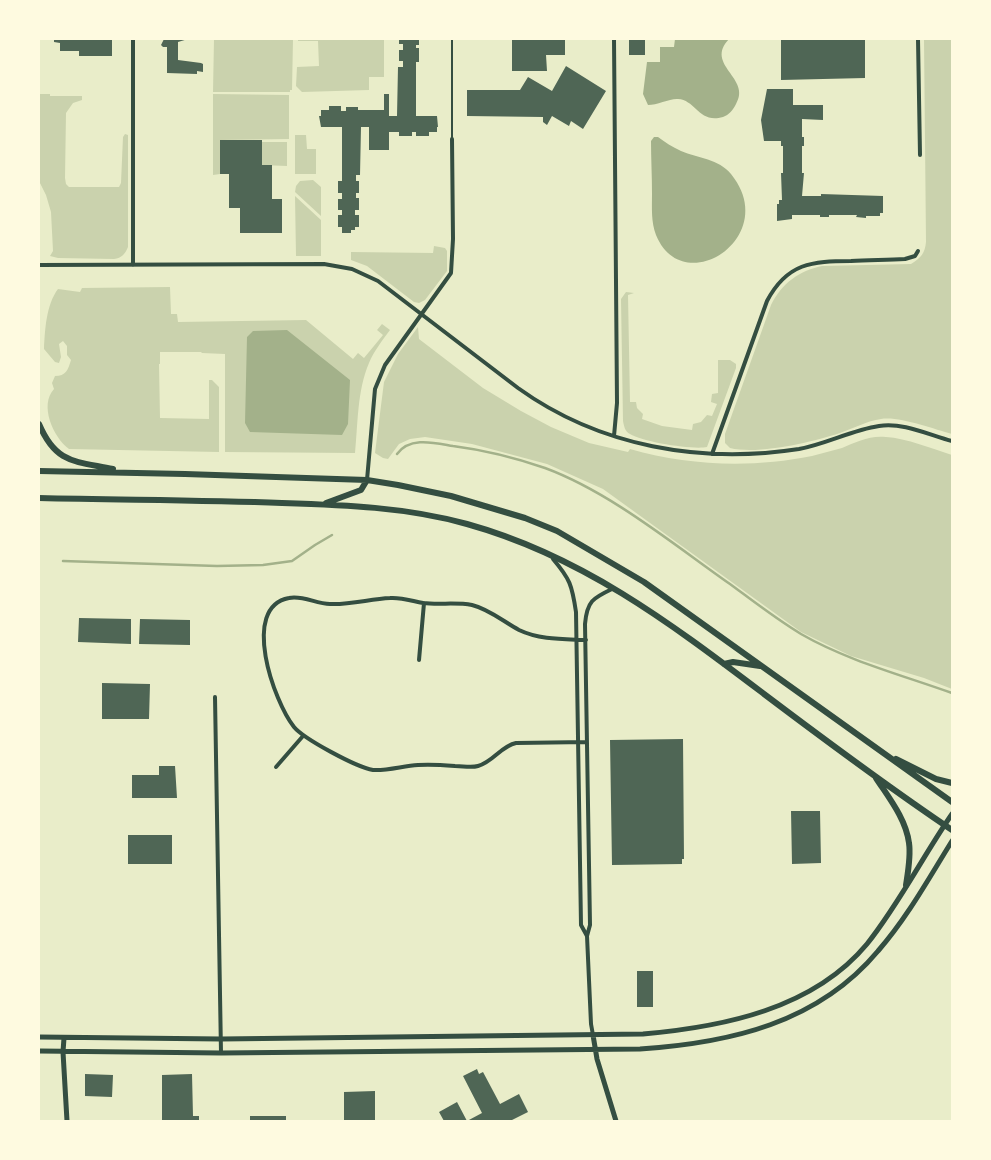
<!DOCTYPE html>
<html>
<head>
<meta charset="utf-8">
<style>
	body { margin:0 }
	#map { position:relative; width:991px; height:1160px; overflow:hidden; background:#e9edc9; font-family:Raleway,sans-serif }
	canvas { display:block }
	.frame { position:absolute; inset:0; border:40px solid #fefae0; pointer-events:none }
</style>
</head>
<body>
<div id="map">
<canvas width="991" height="1160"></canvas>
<div class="frame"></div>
</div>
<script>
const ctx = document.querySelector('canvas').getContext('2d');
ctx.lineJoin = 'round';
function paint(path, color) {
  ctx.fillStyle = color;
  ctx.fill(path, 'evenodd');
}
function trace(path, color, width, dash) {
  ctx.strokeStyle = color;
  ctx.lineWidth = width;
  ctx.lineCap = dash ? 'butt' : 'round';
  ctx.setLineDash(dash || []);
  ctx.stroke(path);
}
paint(new Path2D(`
	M214 39H293L292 90H290V92H213Z
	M298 39H384V77H369V90L302 92 296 86 297 67 319 66 318 41H298Z
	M924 39H952V434C933 429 899 416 881 419 867 421 854 428 840 433 812 442 759 455 730 448L725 443V434L771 305C782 283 799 271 822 266L911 264C921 258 925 253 926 242Z
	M39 94H50V96H82V100L73 103 66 113 65 178 66 184 69 187H119L121 183 123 137 125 134 128 135V247C125 254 122 258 114 259L58 258 50 256 53 251 51 212 46 195 39 181Z
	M213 94 289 95V139L221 140 220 174 213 175Z
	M295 135H306L307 149H316V174H295Z
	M262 142H287V166L262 165Z
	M313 180 321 187V216L295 192 296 186 300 181Z
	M295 196 321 220V256H296Z
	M434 246 445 248 447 251V271L425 300 419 303 414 302 367 266 351 260V252L433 253Z
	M170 287 171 314H177L178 322 306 320 353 359 358 353 364 358 383 335 377 330 382 324 390 330C382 341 374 351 369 363 357 391 358 424 355 453L225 452V354L202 353 201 352H160V364H159L160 418 209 419V380H212L219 387V452L69 449C53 437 39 405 54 389L52 383 55 376C66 376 68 370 71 360L67 355V346L63 341 59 344 61 357 59 363 55 362 44 349C45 330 46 305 58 289L80 292 82 288Z
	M626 292 634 293 628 295 630 402H636L637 408 643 414 642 419 662 426 692 430 693 424 701 422 707 415 712 416 717 404 711 402 712 394 718 393V360H730L736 364V368L707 447C693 450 643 442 630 434 625 432 624 426 623 421L621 299Z
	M418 327 419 339 483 388 521 411 551 427 589 443 628 452 630 449C689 466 752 468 812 456 822 453 832 451 842 448 856 442 870 435 886 437 906 438 933 449 952 455V689L924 678 851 656 801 632 603 489 547 464 472 444 425 437 410 439 399 444 388 459 383 458 375 453 384 382 398 354Z`), '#cad2ad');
paint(new Path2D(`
	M675 39H729C704 65 752 78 736 104 733 110 729 115 723 117 699 124 696 100 678 99 671 98 657 105 648 105L643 94 647 62H660V47H674Z
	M654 137H658C665 142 672 147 681 151 698 158 719 159 731 174 782 237 683 301 656 235 651 222 652 208 652 194 652 176 651 158 651 141Z
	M287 330 350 380 348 424 342 435 250 432 245 423 247 337 253 331Z`), '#a3b18a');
trace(new Path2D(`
	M397 454C410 436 435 443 453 446 484 450 516 458 545 468 610 492 673 544 730 584 753 601 776 619 801 634 848 661 902 675 952 693
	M63 561 217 566 263 565 292 561 315 545 332 535`), '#a3b18a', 2.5);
paint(new Path2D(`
	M54 39H112V56H79V51H60V43L54 42Z
	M164 39H188L178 42V60L201 63 203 64V72L197 71V74L167 73V47H163L161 45Z
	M399 39H419V45H416V48H419V62H416V116H437L438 127H437V132H429V136H416V132H412V136H399V132H389V150H369V127H361L360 175H356V181H359V193H356V198H359V210H355V215H359V227H355V230H351V233H342V227H338V215H342V210H338V199H342V193H338V181H342V127H321L319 116H321V110H329V106H341V111H346V107H358V110H384V94H389V116H397L398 67H403V61H399V50H403V44H399Z
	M512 39H565V55H546L547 71H512Z
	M629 39H645V55H629Z
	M781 39H865V78L781 80Z
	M566 66 606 91 583 129 571 121 569 126 552 116 547 125 543 122V117L467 116V90H520L528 77 552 91Z
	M767 89H793V105H823V120L802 119V137H804V146H802V173H804L802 196H821V194L883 196V213H880V216H866V218L856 217 857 215H829V217H820V215H792V219L777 221V204H779V200H782L781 173H783V146H781V141H764L761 120Z
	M220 140H262V165H272V199H282V233H240V208H229V174H220Z
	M79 618 131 619V644L78 642Z
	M140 619 190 620V645L139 644Z
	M102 683 150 684 149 719H102Z
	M683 739 684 859H682V864L612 865 610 740Z
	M159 766H175L177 798H132V775H159Z
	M791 811H820L821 863 792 864Z
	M128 835H172V864H128Z
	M637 971H653V1007H637Z
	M477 1069 479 1074 483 1072 500 1104 519 1094 528 1112 510 1121H444L439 1112 457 1102 467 1121 482 1113 463 1076Z
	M85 1074 113 1075 112 1097 85 1096Z
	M192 1074 193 1116H199V1121H162V1075Z
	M375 1091V1121H344V1092Z
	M250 1116H286V1121H250Z`), '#4f6655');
trace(new Path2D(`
	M452 139V39`), '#344e41', 2);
trace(new Path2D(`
	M133 39V265
	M918 39 920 155
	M39 265 324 264 352 269 378 281 518 388C600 447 701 464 799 449 826 444 852 430 879 426 903 422 929 435 952 441
	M614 436 617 403 614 39
	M712 454 767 301C787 263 812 261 851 261 869 260 887 260 905 259L915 256 918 251
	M367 480 375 389 385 365 451 273 453 239 452 139
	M553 559C570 579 572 585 576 612L581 925 587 936
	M586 640C563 639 540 640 519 630 504 622 489 609 472 605 456 602 439 605 423 603 412 601 401 597 390 598 370 599 350 605 330 604 316 604 303 595 289 598 240 607 274 702 294 727 304 739 356 767 373 770 387 771 403 766 418 765 430 764 443 765 455 766 463 766 471 768 478 766 493 762 501 746 516 743L587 742
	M419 660 424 603
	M215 697 221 1053
	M276 767 303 736
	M593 1035 591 1024 587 936 590 925 585 624C587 601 593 598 612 589`), '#344e41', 4);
trace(new Path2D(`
	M593 1035 597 1059 616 1121
	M39 1037 221 1039 643 1034C723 1027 813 1009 867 944 899 904 923 856 952 814
	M64 1038 63 1052 67 1121
	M39 1051 221 1053 640 1049C730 1043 818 1023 878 951 907 918 929 878 952 841`), '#344e41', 5);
trace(new Path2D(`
	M39 424C56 464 75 461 113 469
	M39 471 185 474 367 480 398 485 451 496 525 518 557 531 644 582 952 802
	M39 498C120 500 201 500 282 503 344 505 406 507 467 524 582 556 670 623 764 694 825 740 888 787 952 830
	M326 503 361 490 367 480
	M724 664 733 662 760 666
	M896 759 936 779 952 783
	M876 778C889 798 906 819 909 843 911 856 908 872 906 885`), '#344e41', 6);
</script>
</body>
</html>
